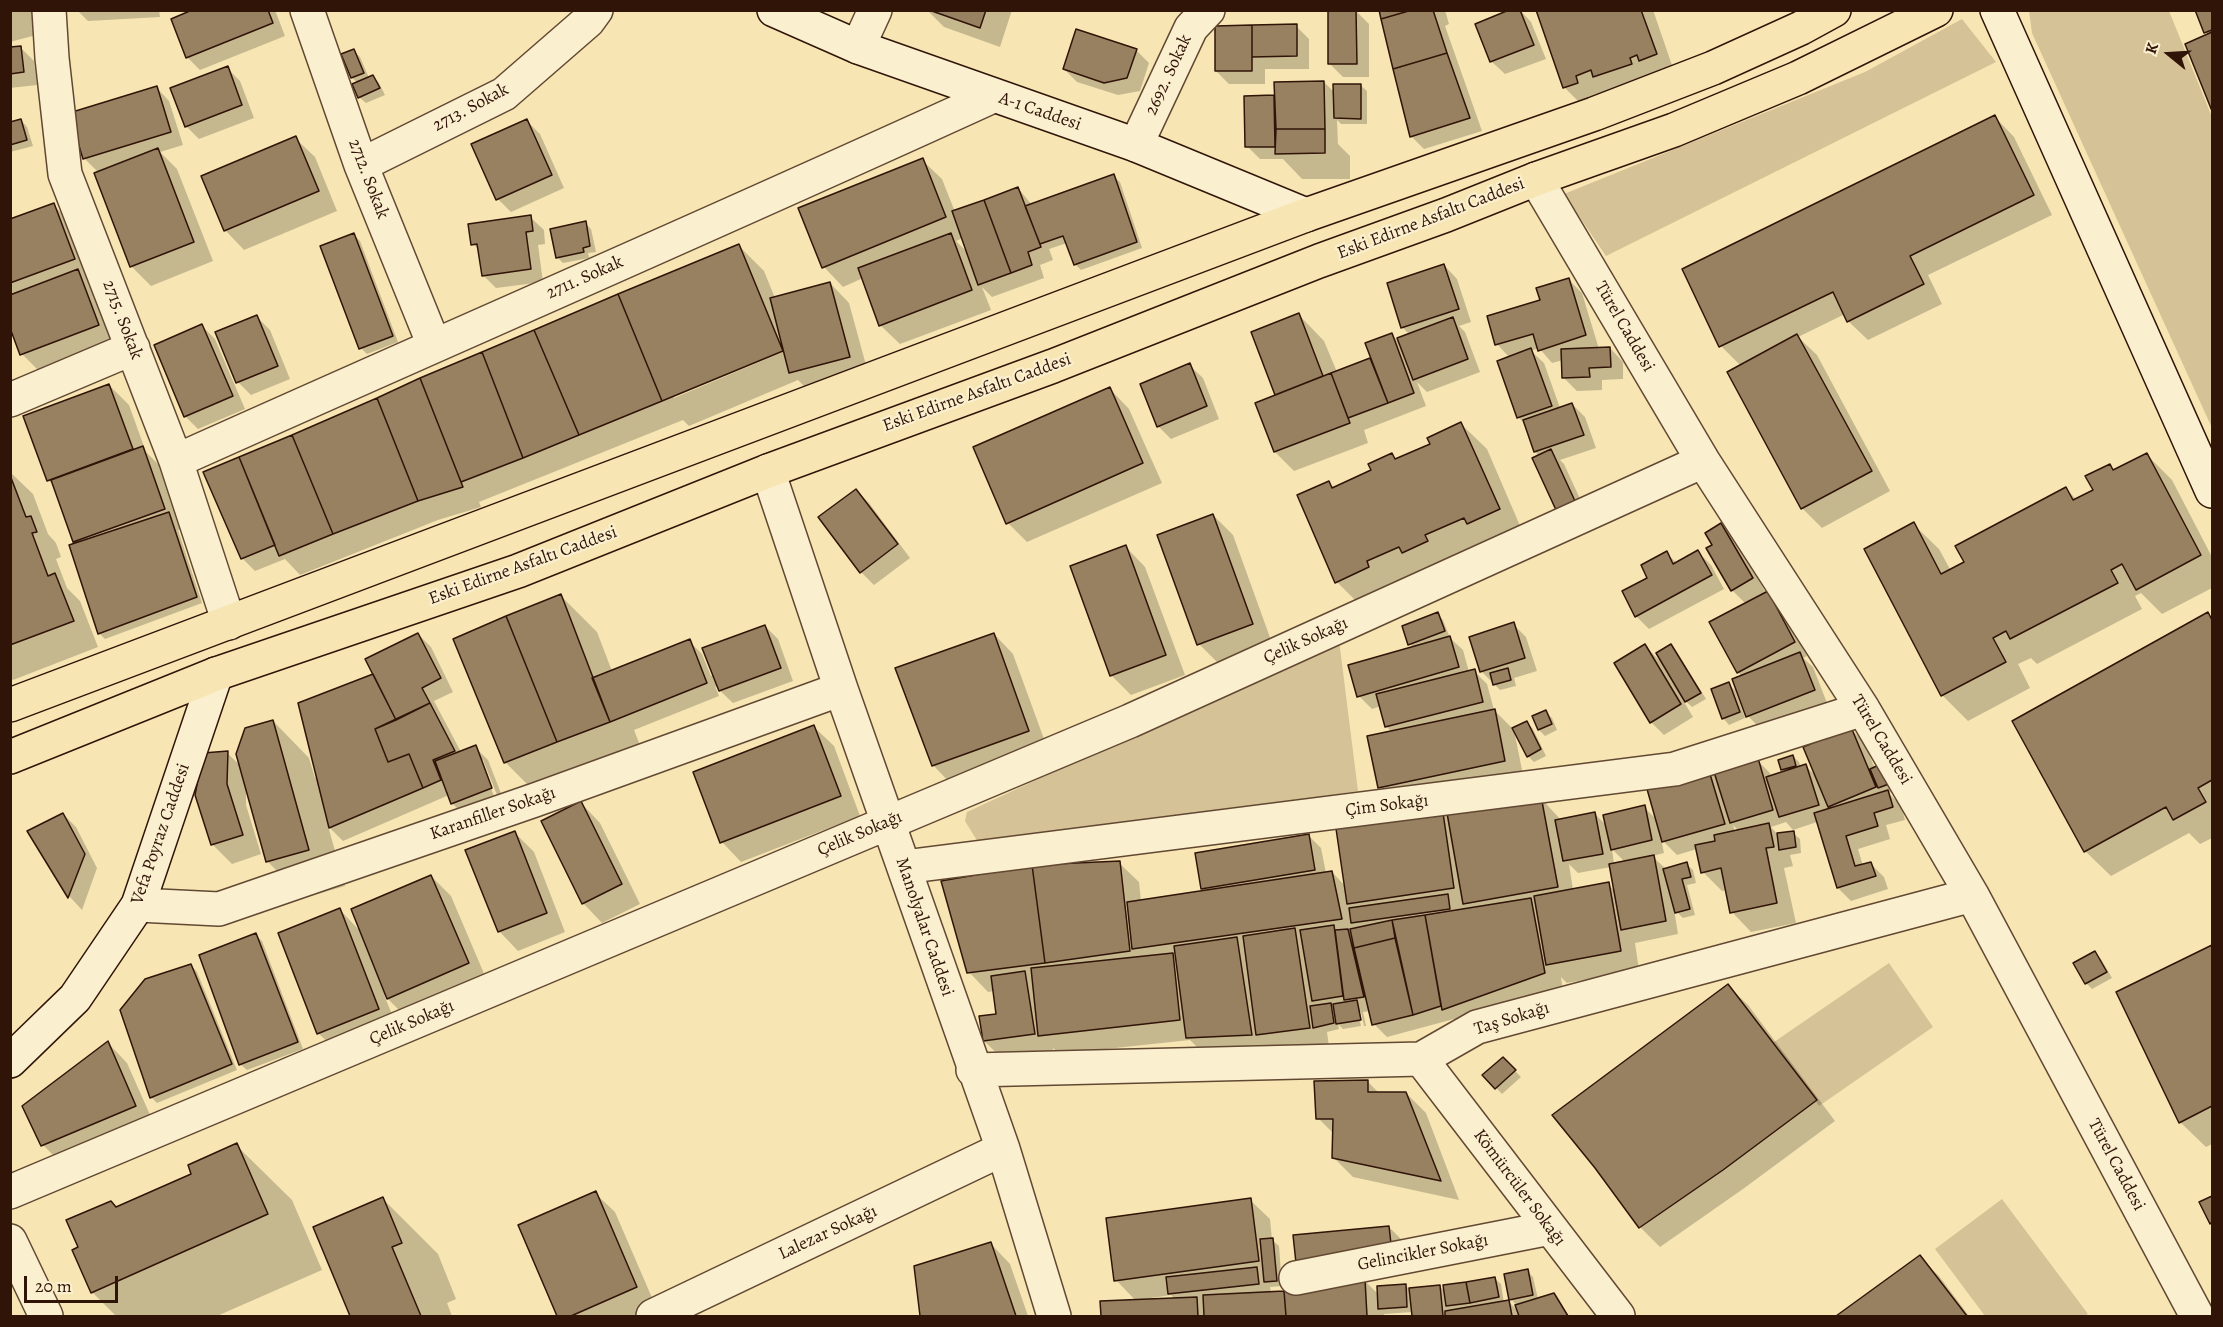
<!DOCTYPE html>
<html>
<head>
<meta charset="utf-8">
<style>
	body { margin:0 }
	#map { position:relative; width:2223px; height:1327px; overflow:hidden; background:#f7e6b3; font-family:Alegreya,serif }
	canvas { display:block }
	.frame { position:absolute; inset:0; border:12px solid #301408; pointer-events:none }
	.north { position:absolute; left:2139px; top:24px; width:60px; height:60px; -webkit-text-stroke:4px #faefce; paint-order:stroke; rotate:288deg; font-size:16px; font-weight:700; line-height:24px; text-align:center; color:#301408 }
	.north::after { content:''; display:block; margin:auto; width:21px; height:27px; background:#301408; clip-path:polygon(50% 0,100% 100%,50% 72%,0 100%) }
	.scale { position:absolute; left:24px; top:1276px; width:94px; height:27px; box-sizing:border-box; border:3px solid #301408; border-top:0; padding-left:8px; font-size:18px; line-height:21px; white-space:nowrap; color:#301408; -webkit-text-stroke:4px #faefce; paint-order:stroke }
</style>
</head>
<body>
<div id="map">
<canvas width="2223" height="1327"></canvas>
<div class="frame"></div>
<div class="north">K</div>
<div class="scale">20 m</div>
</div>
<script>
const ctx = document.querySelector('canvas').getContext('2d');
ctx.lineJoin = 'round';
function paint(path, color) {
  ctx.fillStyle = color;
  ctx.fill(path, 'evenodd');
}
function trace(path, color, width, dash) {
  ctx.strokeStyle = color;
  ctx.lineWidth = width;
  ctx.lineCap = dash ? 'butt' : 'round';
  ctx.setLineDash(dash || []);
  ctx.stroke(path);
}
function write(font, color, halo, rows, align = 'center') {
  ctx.font = font + ' Alegreya,serif';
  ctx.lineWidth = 4.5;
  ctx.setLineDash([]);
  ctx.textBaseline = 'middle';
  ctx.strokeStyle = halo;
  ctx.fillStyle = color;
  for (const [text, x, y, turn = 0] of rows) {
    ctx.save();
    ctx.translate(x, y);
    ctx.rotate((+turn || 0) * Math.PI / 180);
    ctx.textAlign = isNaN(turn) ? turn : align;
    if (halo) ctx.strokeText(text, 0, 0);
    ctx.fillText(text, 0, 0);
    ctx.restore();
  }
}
paint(new Path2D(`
	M2029 11H2169L2212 117V428L2032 33Z
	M1962 19 1996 62 1606 256 1564 194 1865 72Z
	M1339 640 1358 791 981 847 965 821 967 812Z
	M1889 963 1933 1027 1819 1106 1774 1042Z
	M2002 1199 2088 1314 2084 1316H1985L1935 1249Z`), '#d5c296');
paint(new Path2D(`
	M10 10H34L40 34 10 42Z
	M77 10H159L160 17 88 21Z
	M196 10H275L285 36 200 70 187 57Z
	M927 10H1012L1000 47 944 27Z
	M1380 10H1445L1449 24 1445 26 1482 131 1424 149 1411 136Z
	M1520 10 1531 22 1546 59 1505 74 1491 61Z
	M1537 10H1653L1675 74 1614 96 1609 90 1594 95 1597 102 1584 107 1564 87Z
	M2196 10H2212V107L2187 45 2208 36Z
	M1356 11 1369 24V77H1343L1330 64Z
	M1296 26 1309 39V69H1265V84H1229L1216 71Z
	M21 48 34 61 37 85 10 88V49Z
	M1136 50 1149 63 1140 91 1118 95 1077 82 1064 69Z
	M354 51 360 57 369 78 373 76 379 83 385 95 366 103 359 97 358 83 352 78 343 55Z
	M227 68 240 81 254 118 199 139 186 126Z
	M1324 82 1335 93 1360 85 1367 91V124H1341L1337 120 1338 144 1350 156V179H1302L1283 159H1260L1247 146 1246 97H1276Z
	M156 87 169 101 183 145 160 152 177 169 213 261 151 286 131 266 99 173 85 159 71 114Z
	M1995 117 2014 137 2052 215 1928 275 1942 304 1868 340 1848 321 1845 314 1798 337 1817 355 1890 491 1822 528 1803 509 1729 373 1741 366 1721 346Z
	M21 120 27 127 33 146 10 152V123Z
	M527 121 540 134 564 188 511 212 498 199Z
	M295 138 315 157 337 211 244 250 225 230Z
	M922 160 942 179 955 212 1018 188 1032 205 1113 176 1120 182 1142 248 1081 270 1075 264 1067 243 1049 249 1053 260 1040 265 1044 278 992 297 982 287 991 310 900 344 880 325 863 278 843 287 824 267ZM963 238 968 253 956 241Z
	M53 205 73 224 93 279 88 281 98 291 118 345 41 373 22 354 10 324V221Z
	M530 217 544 230 545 244 538 245 543 282 496 288 483 275 480 251 473 244Z
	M585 223 591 229 596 252 588 253 589 258 563 263 557 257Z
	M354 235 360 241 398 342 367 354 361 348Z
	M738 245 764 271 775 298 830 283 849 303 869 376 810 392 798 380 689 426 683 420 479 502 481 507 438 520 300 575 285 559 255 571 242 558ZM789 347 790 349 674 398V395Z
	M1444 265 1457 279 1471 322 1459 326 1465 332 1480 372 1427 392 1417 382 1426 406 1364 430 1368 443 1294 471 1275 452 1277 395 1253 333 1299 315 1324 341 1337 372 1372 359 1392 335 1401 344 1410 335 1402 327Z
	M1569 280 1582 293 1599 349 1610 348 1623 362V379L1602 380V390L1577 391 1564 378 1563 360 1552 363 1539 348 1531 351 1544 363 1560 408 1572 404 1585 417 1596 448 1560 460 1564 464 1587 514 1571 522 1539 456 1535 452 1526 425 1518 417 1510 358 1497 344 1542 301Z
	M257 317 270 330 290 379 251 395 238 382 217 333Z
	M202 326 215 339 245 409 198 429 185 416Z
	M1189 365 1203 378 1219 419 1171 439 1158 426Z
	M109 385 129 405 146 452 162 468 184 528 178 530 202 603 105 639 99 633 77 544 55 486 48 480Z
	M1110 389 1129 409 1162 483 1027 542 1008 523Z
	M1461 424 1487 449 1524 535 1362 607 1337 582 1329 483 1335 488 1373 471 1392 455 1397 460 1432 444Z
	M2146 454 2172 480 2212 557V588L2162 614 2141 593 2135 596 2142 609 2037 664 2031 658 2018 664 2030 688 1968 721 1942 695 1913 524 1939 549 1951 571 1966 563 2066 489 2077 500 2095 490 2110 465 2115 471Z
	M10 472 33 494 48 534 56 543 61 557 56 559 67 588 80 601 98 647 13 680 10 677Z
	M856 490 869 503 910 558 874 585 861 572Z
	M1213 515 1233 535 1272 643 1218 663 1199 644Z
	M1721 525 1734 538 1766 593 1768 592 1781 605 1807 656 1803 658 1813 667 1827 703 1761 729 1748 716 1742 677 1738 672 1746 604 1732 590Z
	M1126 547 1145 567 1185 675 1131 695 1111 675Z
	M1698 552 1711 565 1724 589 1649 629 1636 616 1649 578 1666 553 1677 563Z
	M561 596 597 632 612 671 689 641 702 654 711 676 765 626 778 639 793 681 733 703 715 686 719 696 634 730 645 758 541 798 505 762Z
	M1437 614 1443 620 1450 638 1463 650 1469 672 1474 671 1487 684 1494 710 1513 729 1527 722 1533 729 1546 756 1534 762 1528 756 1514 730 1524 780 1561 820 1595 814 1607 826 1644 807 1658 821 1647 783 1757 760 1770 773 1771 777 1785 772 1783 769 1793 756 1799 762 1801 767 1806 766 1816 776 1851 729 1864 742 1875 769 1894 791 1888 793 1901 805 1905 820 1886 825 1890 839 1858 849 1863 866 1871 864 1884 877 1888 889 1851 901 1838 888 1817 822 1793 830 1786 822 1771 827 1778 835 1793 833 1800 839 1801 853 1790 855 1793 866 1784 868 1796 923 1751 932 1732 912 1727 890 1722 891 1703 872 1697 849 1677 855 1661 839 1664 853 1652 856 1666 869 1686 864 1693 870 1696 883 1687 885 1695 915 1683 918 1674 909 1678 934 1635 943 1639 970 1567 983 1561 977 1563 993 1463 1029 1454 1019 1387 1037 1374 1024 1371 1011 1363 1012 1366 1026H1364L1361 1012H1358L1361 1026 1343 1029 1338 1024 1339 1029 1327 1032 1329 1047 1207 1057 1190 1040 1059 1054 1053 1048V1053L1004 1060 984 1041 998 1015 994 991 988 992 969 972 1119 863 1139 882 1141 901 1206 891 1203 888 1308 835 1321 848 1326 873 1332 872 1346 887 1399 807 1379 787 1392 732 1386 726 1381 706 1372 709 1359 696 1414 648 1410 644ZM1733 825 1740 832H1735ZM1612 849 1625 862 1614 864ZM1569 864 1578 873 1611 867 1615 891 1608 884 1573 890Z
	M2208 614 2212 619V838L2200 844 2189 833 2111 876 2085 851Z
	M1513 624 1526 637 1537 671 1514 678 1516 686 1500 690 1481 671Z
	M418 634 431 647 453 692 434 701 461 752 475 747 488 760 504 801 465 816 452 803 449 795 343 841 328 826 345 886 304 898 268 862 246 788V805L261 854 232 864 212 844 227 753 242 767 273 721 309 758 315 778 318 777 375 674ZM480 760H483L497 795 494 796Z
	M994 634 1013 654 1048 750 952 785 933 765Z
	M1645 646 1663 664 1671 646 1677 652 1706 699 1692 707 1681 697 1693 717 1664 735 1651 722Z
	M1728 684 1735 690 1745 718 1729 725 1723 718Z
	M1546 712 1552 718 1557 730 1545 736 1539 730 1534 717Z
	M814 727 834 746 860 816 741 862 722 842 695 773Z
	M581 803 600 823 640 904 602 923 583 903Z
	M63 814 76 827 97 868 82 910 70 897 29 831Z
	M514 832 534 852 565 932 518 951 499 931Z
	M431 876 451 896 488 983 407 1018 384 995 398 1029 338 1052 318 1033 340 910 362 933Z
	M255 935 262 941 303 1049 247 1070 240 1064Z
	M2212 946V1144L2206 1147 2180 1122 2118 992Z
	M2095 953 2101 959 2112 978 2092 989 2086 983Z
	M191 965 197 972 237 1070 157 1103 151 1097Z
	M1728 986 1748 1005 1835 1121 1743 1189 1660 1247 1640 1227 1596 1167Z
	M108 1043 127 1063 155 1126 62 1164 43 1145Z
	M1503 1059 1521 1077 1502 1094 1484 1075Z
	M1367 1081 1379 1093H1406L1426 1113 1459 1200 1353 1177 1333 1157 1334 1134 1318 1118Z
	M236 1145 292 1200 322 1270 217 1316H116L92 1292 80 1248Z
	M595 1193 615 1212 656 1307 634 1316H559L520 1225Z
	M383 1199 438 1254 456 1299 447 1303 452 1316H352L315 1227Z
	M1250 1200 1270 1219 1272 1240 1279 1246 1282 1286 1270 1287 1271 1293 1364 1280 1379 1295 1406 1286 1409 1289 1439 1286 1446 1292 1494 1278 1501 1284 1504 1303 1509 1302 1520 1313 1517 1306 1511 1299 1527 1271 1533 1277 1538 1299 1553 1294 1569 1316H1414L1413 1312 1384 1314 1385 1316H1102L1101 1303 1136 1301 1116 1280ZM1171 1295 1175 1299 1151 1300V1298Z
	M1389 1227 1402 1240 1404 1265 1310 1275Z
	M991 1244 1010 1264 1028 1316H922L916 1267Z
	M1919 1257 1939 1276 1969 1316H1839Z`), '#0003');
const building = new Path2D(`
	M192 10H268L273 23 186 58 171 19Z
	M929 10H986L980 28Z
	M1328 10H1356L1357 64H1328Z
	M1379 10H1412L1381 19Z
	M1412 10H1433L1447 53 1393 69 1381 19Z
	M1509 10H1520L1534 45 1490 62 1475 24Z
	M1536 10H1641L1657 54 1639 61 1637 55 1630 58 1632 64 1593 77 1591 70 1576 76 1578 83 1563 88Z
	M2195 10H2212V30L2204 33Z
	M1297 24V56L1252 57V25Z
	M1252 25V71H1215V26Z
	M1076 29 1137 49 1127 78 1104 83 1063 69Z
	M2212 32V111L2185 44Z
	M21 46 24 72 10 74V47Z
	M354 49 364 73 351 78 341 54Z
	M1447 53 1470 118 1410 137 1393 69Z
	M228 66 242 105 185 127 170 88Z
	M373 75 380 88 358 98 352 84Z
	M1324 81 1325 129H1276L1274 82Z
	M1333 84H1361V119L1334 118Z
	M157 86 171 132 83 159 69 113Z
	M1274 95 1275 147H1245L1244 96Z
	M1995 115 2034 195 1910 256 1924 284 1847 322 1833 292 1719 347 1682 269Z
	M21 119 27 140 10 145V122Z
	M527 119 552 175 496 200 471 144Z
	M1276 129H1325V153L1275 154Z
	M296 136 319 191 224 231 201 176Z
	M158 148 194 242 130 267 94 173Z
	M923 158 946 217 822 268 798 208Z
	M1114 174 1137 242 1074 265 1063 236 1040 244 1025 206Z
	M1018 187 1041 247 1028 252 1032 265 1011 273 984 200Z
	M984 200 1011 273 978 285 952 211Z
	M54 203 75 259 10 283V219Z
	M531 215 533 231 526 232 531 269 482 276 477 244 471 245 468 224Z
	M586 221 590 246 583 248 584 252 556 258 550 229Z
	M354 233 393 336 359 349 320 246Z
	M951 233 972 290 879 326 858 268Z
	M739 244 783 351 662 401 618 294Z
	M1444 264 1459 309 1401 328 1387 283Z
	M78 269 99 325 20 355 10 328V295Z
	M1569 278 1586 335 1538 351 1533 334 1495 345 1487 316 1540 300 1536 288Z
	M830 282 850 357 789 373 770 298Z
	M618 294 662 401 579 435 534 330Z
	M1299 313 1323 376 1275 395 1251 332Z
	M257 315 278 366 236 383 215 332Z
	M1453 317 1468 359 1413 380 1397 338Z
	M202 324 233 396 184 417 154 345Z
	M534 330 579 435 523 458 482 352Z
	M1392 333 1414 393 1388 403 1365 343Z
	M1797 334 1872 471 1801 509 1727 372Z
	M1610 347 1611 367 1589 368 1590 377 1562 378 1561 349Z
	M1531 348 1552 406 1517 418 1497 361Z
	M482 352 523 458 461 482 420 378Z
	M1370 358 1388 403 1348 418 1331 373Z
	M1190 363 1207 406 1157 427 1140 384Z
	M1331 373 1350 423 1274 452 1255 403Z
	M420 378 463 487 418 501 377 398Z
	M109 384 133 449 47 481 23 416Z
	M1110 387 1143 463 1006 524 973 447Z
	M377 398 418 501 333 534 292 435Z
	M1572 403 1584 435 1534 452 1523 420Z
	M1461 422 1500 509 1467 524 1464 518 1425 535 1428 541 1402 553 1399 547 1367 561 1369 567 1335 583 1297 495 1329 481 1332 488 1371 470 1368 464 1392 453 1395 459 1430 444 1427 438Z
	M292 435 333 534 279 556 239 457Z
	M143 446 165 509 73 542 51 480Z
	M1551 449 1575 501 1556 510 1532 458Z
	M2147 453 2201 555 2136 590 2122 564 2111 570 2118 583 2010 639 2006 631 1993 638 2006 662 1941 696 1864 549 1914 522 1941 574 1964 562 1955 546 2066 487 2073 500 2093 490 2085 476 2110 464 2113 470Z
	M239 457 275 545 241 559 203 472Z
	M10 475 26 517 31 516 37 532 32 533 48 576 55 573 74 621 10 645Z
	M856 489 898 544 860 573 818 517Z
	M169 512 197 597 98 634 69 545Z
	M1213 514 1253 624 1197 645 1157 535Z
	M1721 523 1753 578 1731 591 1706 548 1712 545 1705 533Z
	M1126 545 1166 655 1110 676 1070 566Z
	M1698 550 1712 575 1635 617 1622 591 1647 578 1641 565 1667 551 1673 564Z
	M1768 591 1795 642 1737 673 1709 622Z
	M561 594 610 722 557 742 506 616Z
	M1438 612 1445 631 1408 645 1402 626Z
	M2208 612 2212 620V780L2198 788 2206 802 2173 820 2166 807 2084 852 2012 721Z
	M506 616 557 742 504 763 453 639Z
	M1514 622 1525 658 1480 672 1469 637Z
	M765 625 781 668 719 691 702 648Z
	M418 633 441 678 422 688 430 703 396 720 365 659Z
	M994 633 1029 731 932 766 895 668Z
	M1450 636 1459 667 1357 697 1348 665Z
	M690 639 707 683 610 722 592 678Z
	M1645 644 1681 704 1650 723 1614 663Z
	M1671 644 1701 693 1685 702 1656 653Z
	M1800 652 1815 690 1746 717 1732 679Z
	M1508 668 1511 680 1493 685 1490 673Z
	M1475 669 1483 702 1385 727 1376 694Z
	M373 674 396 720 375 729 388 762 409 754 423 788 329 828 298 703Z
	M1729 682 1740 712 1722 719 1711 689Z
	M430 703 455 751 433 760 441 780 423 788 409 754 388 762 375 729Z
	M1495 709 1505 761 1378 788 1367 736Z
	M1546 710 1552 724 1538 730 1532 716Z
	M273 720 309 850 266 862 236 754 245 728Z
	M1527 721 1541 749 1527 757 1512 728Z
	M814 725 841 796 720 843 693 772Z
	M1851 727 1876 787 1828 807 1803 747Z
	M476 745 492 788 451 804 435 761Z
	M228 751 227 784 243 835 211 845 195 795 203 753Z
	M1793 755 1796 766 1781 770 1778 760Z
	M1758 758 1773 810 1730 823 1714 772Z
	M1707 764 1725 824 1662 842 1645 782Z
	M1806 764 1819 805 1779 817 1766 777Z
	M1881 764 1889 784 1878 788 1870 769Z
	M1888 790 1893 807 1874 813 1878 826 1846 836 1855 866 1871 862 1876 876 1837 888 1814 813Z
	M1541 796 1558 887 1463 904 1447 813Z
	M1441 799 1454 888 1347 904 1334 815Z
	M581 801 622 884 582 904 541 821Z
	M1645 805 1652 840 1611 850 1603 815Z
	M1595 812 1603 854 1563 861 1555 820Z
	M63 813 85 854 68 898 27 831Z
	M1769 823 1774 847 1766 848 1777 903 1730 913 1721 868 1701 873 1695 845 1715 841 1714 835Z
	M515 831 547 913 498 932 465 850Z
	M1794 831 1796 847 1779 850 1777 833Z
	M1309 834 1315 870 1201 889 1195 853Z
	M1654 855 1666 921 1621 930 1609 864Z
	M1120 861 1130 951 1045 963 1032 865Z
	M1687 862 1691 877 1682 879 1690 909 1675 913 1663 869Z
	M1032 865 1045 963 967 973 941 881Z
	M1332 871 1342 919 1132 949 1127 902Z
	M431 875 469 963 387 999 351 909Z
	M1609 882 1621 951 1546 965 1534 896Z
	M1448 894 1450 909 1351 923 1349 908Z
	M1531 898 1545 973 1442 1010 1425 915Z
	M340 908 379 1009 317 1034 278 933Z
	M1425 915 1441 1006 1413 1015 1392 920Z
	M1392 920 1395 938 1354 948 1350 929Z
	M1334 925 1343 996 1312 1001 1300 930Z
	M1295 928 1310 1028 1256 1035 1243 936Z
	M1348 929 1364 997 1344 1000 1335 930Z
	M256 933 298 1042 239 1065 199 955Z
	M1237 937 1252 1035 1186 1038 1174 946Z
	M1395 938 1413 1015 1372 1025 1354 948Z
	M2212 945V1106L2179 1123 2116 992Z
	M2095 951 2107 972 2085 984 2073 963Z
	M1173 953 1180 1020 1038 1036 1031 968Z
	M191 964 232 1064 150 1098 120 1010 145 979Z
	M1025 971 1035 1034 983 1041 979 1016 996 1014 991 976Z
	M1728 984 1817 1100 1723 1170 1639 1228 1595 1168 1552 1115Z
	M1357 1000 1361 1020 1336 1024 1333 1004Z
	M1331 1003 1334 1023 1313 1028 1310 1006Z
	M108 1041 136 1106 41 1146 22 1106Z
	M1503 1057 1516 1070 1495 1089 1482 1075Z
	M1368 1080V1092H1406L1441 1181 1332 1158 1333 1119H1316L1314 1081Z
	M237 1143 268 1214 91 1293 72 1250 78 1247 66 1220 111 1201 116 1207 191 1174 188 1165Z
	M596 1191 637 1287 571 1316H557L518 1225Z
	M2212 1196V1222L2210 1224 2199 1202Z
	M383 1197 402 1243 392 1247 421 1316H350L313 1227Z
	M1251 1198 1259 1261 1114 1281 1106 1218Z
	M1389 1226 1392 1253 1296 1263 1293 1235Z
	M1273 1238 1277 1281 1264 1282 1260 1239Z
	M991 1242 1016 1316H920L914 1266Z
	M1920 1255 1967 1316H1836Z
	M1257 1267 1259 1284 1168 1294 1166 1277Z
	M1528 1269 1533 1295 1509 1300 1504 1274Z
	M1495 1277 1499 1297 1470 1303 1466 1282Z
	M1365 1279 1367 1316H1286L1284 1291Z
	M1466 1282 1470 1303 1446 1306 1443 1285Z
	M1406 1284 1407 1307 1378 1309 1377 1286Z
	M1440 1285 1443 1316H1412L1409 1288Z
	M1284 1291 1286 1316H1204L1203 1295Z
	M1554 1293 1568 1316H1519L1515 1305Z
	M1197 1297 1198 1316H1101L1100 1301Z
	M1509 1300 1512 1316H1445V1311Z`);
paint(building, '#978161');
trace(building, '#301408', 1.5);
const street = new Path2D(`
	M49 10 52 58 65 174 176 461 229 623
	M307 10 361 165 434 345
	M858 47 875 10
	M1136 145 1191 28 1208 10
	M361 165 504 94 588 21 596 10
	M1536 179 1703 461 1863 709 1972 895 2197 1316
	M10 400 133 348
	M176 461C448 339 722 220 993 96
	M768 471 841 689 1003 1149 1054 1316
	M904 867 1675 769 1863 709
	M138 905 219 909 535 800 841 689
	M1421 1059 1618 1316
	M973 1070 1421 1059 1477 1027 1972 895
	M10 1192 1130 721 1703 461
	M10 1241 46 1316
	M1296 1278 1550 1228
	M653 1316 1003 1149`);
const secondary = new Path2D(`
	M774 10 858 47 1136 145 1306 215
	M1997 10 2212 491
	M10 1061 75 998 138 905 216 674`);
const primary = new Path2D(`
	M10 705 1306 215 1594 114 1713 68 1801 28 1834 10
	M10 757 216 674 518 571 768 471 1053 366 1319 261 1446 215 1536 179 1674 130 1798 78 1936 10`);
trace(street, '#624833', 36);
trace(secondary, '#301408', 36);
trace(primary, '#301408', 36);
trace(street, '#faefce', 33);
trace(secondary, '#faefce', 33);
trace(primary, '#f7e6b3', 33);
write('18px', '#301408', '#faefce', [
	["2692. Sokak",1169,75,-65],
	["2713. Sokak",471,108,-28],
	["A-1 Caddesi",1040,112,19],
	["2712. Sokak",368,179,69],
	["Eski Edirne Asfaltı Caddesi",1431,219,-21],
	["2711. Sokak",585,278,-24],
	["2715. Sokak",122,320,69],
	["Türel Caddesi",1624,327,60],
	["Eski Edirne Asfaltı Caddesi",977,393,-20],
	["Eski Edirne Asfaltı Caddesi",523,566,-20],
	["Çelik Sokağı",1306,641,-24],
	["Türel Caddesi",1881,740,59],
	["Çim Sokağı",1387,806,-7],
	["Karanfiller Sokağı",493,814,-19],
	["Vefa Poyraz Caddesi",161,834,-71],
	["Çelik Sokağı",860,834,-23],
	["Manolyalar Caddesi",924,927,71],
	["Taş Sokağı",1512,1019,-17],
	["Çelik Sokağı",412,1023,-23],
	["Türel Caddesi",2116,1165,62],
	["Kömürcüler Sokağı",1519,1188,53],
	["Lalezar Sokağı",828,1233,-25],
	["Gelincikler Sokağı",1423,1253,-11]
]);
</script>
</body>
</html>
